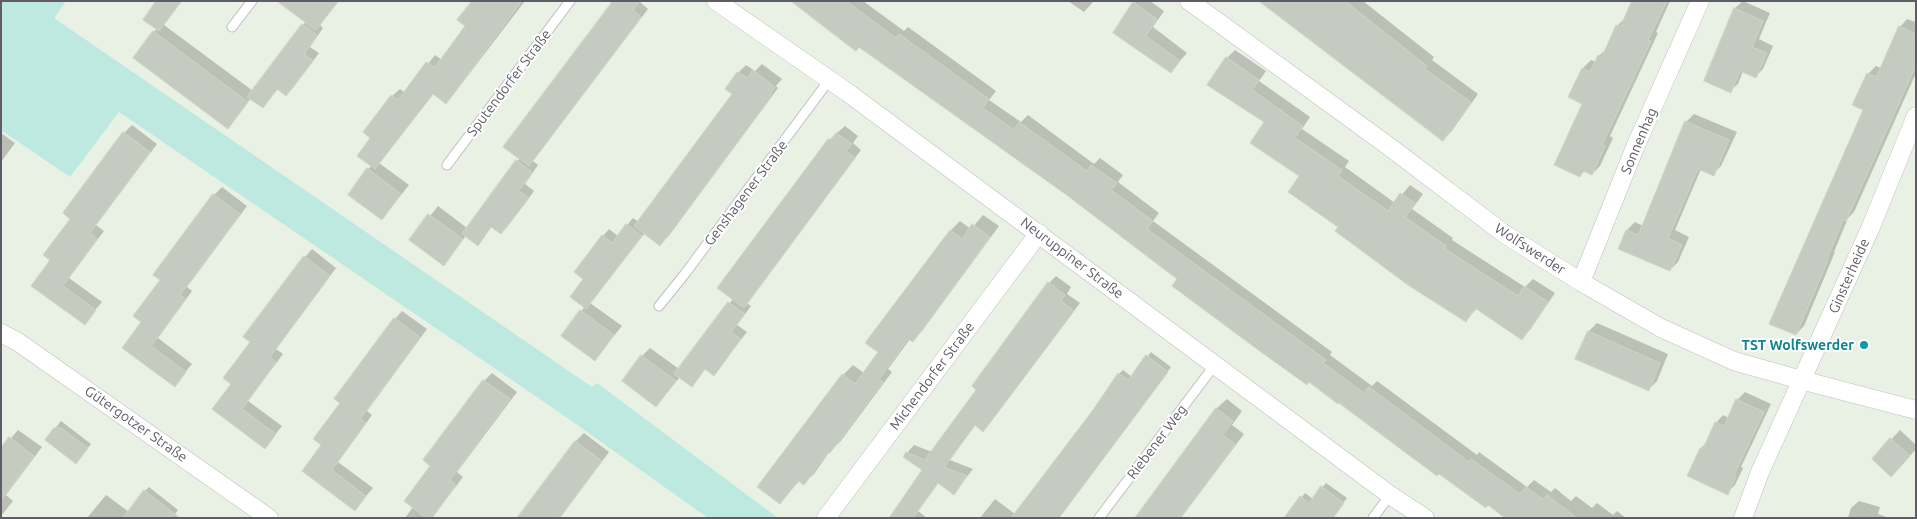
<!DOCTYPE html>
<html>
<head>
<meta charset="utf-8">
<style>
	body { margin:0 }
	#map { position:relative; width:1917px; height:519px; overflow:hidden; background:#e9f0e4; font-family:Ubuntu,sans-serif }
	canvas { display:block }
	.frame { position:absolute; inset:0; border:2px solid #5f5c66; pointer-events:none }
</style>
</head>
<body>
<div id="map">
<canvas width="1917" height="519"></canvas>
<div class="frame"></div>
</div>
<script>
const ctx = document.querySelector('canvas').getContext('2d');
ctx.lineJoin = 'round';
function paint(path, color) {
  ctx.fillStyle = color;
  ctx.fill(path, 'evenodd');
}
function trace(path, color, width, dash) {
  ctx.strokeStyle = color;
  ctx.lineWidth = width;
  ctx.lineCap = dash ? 'butt' : 'round';
  ctx.setLineDash(dash || []);
  ctx.stroke(path);
}
function write(font, color, halo, rows, align = 'center') {
  ctx.font = font + ' Ubuntu,sans-serif';
  ctx.lineWidth = 4;
  ctx.setLineDash([]);
  ctx.textBaseline = 'middle';
  ctx.strokeStyle = halo;
  ctx.fillStyle = color;
  for (const [text, x, y, turn = 0] of rows) {
    ctx.save();
    ctx.translate(x, y);
    ctx.rotate((+turn || 0) * Math.PI / 180);
    ctx.textAlign = isNaN(turn) ? turn : align;
    if (halo) ctx.strokeText(text, 0, 0);
    ctx.fillText(text, 0, 0);
    ctx.restore();
  }
}
paint(new Path2D(`
	M1 1H66L54 18 592 387 597 383 778 518H708L569 419 119 112 70 177 1 130Z`), '#bee9e1');
paint(new Path2D(`
	M158 1H182L164 25 253 91 306 21 297 1H339L320 25 323 28 310 47 319 53 293 88 286 95 278 89 263 107 251 98 228 127 154 32 157 28Z
	M486 1H525L453 95 446 102 434 93 379 163 409 185 382 219 368 169 372 165V137L392 96 400 89 405 93 435 55 442 60Z
	M614 1H641L640 2 648 9 533 161 538 165 525 184 534 191 508 226 501 233 492 226 477 244 466 236 443 264 411 240 438 206 467 228 520 158Z
	M793 1H863L904 31 908 27 996 91 989 100 1021 122 1028 115 1094 164 1100 158 1123 175 1118 182 1159 213 1153 221 1332 352 1330 355 1372 386 1377 381 1477 455 1479 452 1527 487 1534 480 1551 492 1555 488 1571 501 1576 496 1592 508 1597 503 1613 515 1617 511 1626 518H1516L1178 278 1069 195Z
	M1068 1H1094L1084 12Z
	M1136 1H1150L1164 11 1153 27 1187 53 1171 71 1115 33Z
	M1260 1H1363L1434 57 1432 60 1478 94 1451 132 1443 140Z
	M1634 1H1670L1656 32 1658 33 1610 136 1613 138 1600 166 1592 174 1585 171 1580 175 1584 103 1570 96 1583 68 1591 60 1596 62 1599 56 1607 48 1617 26 1625 18Z
	M1743 1 1770 13 1759 39 1773 46 1763 69 1755 77 1743 71 1738 84 1730 91 1705 80 1735 8Z
	M1907 19 1916 22V73L1854 212 1848 218 1834 252H1835L1804 326 1796 334 1864 110 1868 74 1876 66 1881 68 1900 27Z
	M1235 50 1266 71 1259 81 1310 117 1302 129 1349 161 1345 167 1395 203 1410 185 1423 194 1412 209 1453 238 1452 240 1525 287 1533 279 1555 293 1530 330 1522 338 1477 308 1466 321 1340 226 1301 176 1227 58Z
	M762 64 782 79 776 86 778 88 668 237 660 244 645 233 590 303 622 326 595 359 581 311 585 307V278L603 236 609 229 618 236 633 218 639 222 734 94 738 73 746 65 755 71Z
	M1694 114 1737 132 1721 166 1713 174 1701 169 1675 230 1689 237 1678 262 1670 270 1619 248 1627 230 1635 222 1643 226 1686 122Z
	M132 125 157 144 96 225 104 231 69 278 102 302 84 323 33 286 52 260 72 218 65 213 124 133Z
	M845 126 858 136 853 143 861 150 746 303 751 306 737 325 747 332 714 374 706 368 691 385 680 377 656 406 642 356 650 348 679 369 733 299 829 140Z
	M1 133 15 143 1 162Z
	M222 187 247 206 187 287 192 291 158 338 192 364 175 385 123 348 142 321 161 280 155 275 214 195Z
	M983 215 999 226 922 331 912 341 910 339 888 369 892 372 840 442 830 451 814 474 804 483 800 480 780 503 843 375 853 365 864 373 879 352 950 231 960 221 971 229Z
	M312 249 336 268 276 349 283 354 248 401 282 426 265 447 214 409 233 383 252 342 305 257Z
	M1056 276 1071 287 1067 294 1080 303 990 423 983 430 976 424 950 460 973 469 954 493 939 482 918 511 927 518H890L923 470 907 453 914 445 932 452 978 390 1049 283Z
	M402 311 427 329 367 411 372 415 338 462 373 488 355 509 304 471 323 445 342 403 336 399 395 319Z
	M1597 323 1668 354 1657 381 1649 389 1577 358 1589 331Z
	M1151 352 1171 367 1064 511 1034 518H980L995 499 1015 514 1094 411 1119 374 1123 370 1132 377Z
	M492 373 517 392 457 472 463 477 432 518H405L413 507 432 465 425 460 484 381Z
	M1745 392 1771 404 1741 467 1743 468 1735 485 1727 493 1701 448 1708 441 1716 423 1723 415 1729 418 1737 400Z
	M1227 399 1242 411 1232 425 1244 434 1181 518H1145L1141 511 1217 408Z
	M61 421 91 444 76 463 46 440Z
	M18 430 42 447 6 495 13 501 1 516V450Z
	M1900 430 1916 445V449L1900 467 1873 459Z
	M584 433 609 452 560 518H519L576 441Z
	M1326 483 1347 498 1332 518H1285L1305 493 1313 499Z
	M149 487 178 510 172 518 145 491Z
	M106 495 129 512 125 518H87Z
	M1859 501 1880 507 1878 514 1889 518H1848L1851 508Z`), '#0003');
const building = new Path2D(`
	M156 1H181L159 31 143 20Z
	M277 1H338L316 30Z
	M472 1H522L446 104 433 94 375 169 357 156 370 138 363 132 391 95 398 100 426 62 435 67 465 26 457 20Z
	M613 1H640L633 10 641 17 529 166 503 147Z
	M791 1H846L896 38 899 34 989 99 983 108 1014 130 1019 122 1087 171 1091 165 1117 183 1111 190 1153 221 1147 229 1326 360 1323 363 1364 393 1369 387 1469 462 1471 459 1520 494 1526 487 1543 499 1547 495 1577 518H1505L1488 505 1486 508 1439 474 1437 476 1339 403 1338 404 1309 382 1307 385 1257 349 1172 286 1177 279 1068 196 859 47 856 51Z
	M1259 1H1345L1427 66 1425 69 1471 102 1443 141Z
	M1632 1H1667L1648 40 1651 41 1602 145 1605 146 1592 175 1583 171 1580 177 1554 165 1582 104 1568 97 1582 68 1590 72 1598 55 1602 57 1616 25 1620 27Z
	M1133 2 1157 19 1146 36 1180 61 1171 73 1113 33Z
	M1734 8 1763 21 1752 47 1767 53 1756 78 1740 71 1731 93 1704 81Z
	M302 24 317 35 304 54 313 61 286 96 277 89 263 108 247 97Z
	M1899 26 1916 34V65L1846 221 1843 220 1827 259 1828 260 1796 335 1769 324 1863 110 1852 105 1867 73 1876 77Z
	M153 31 248 102 228 129 133 58Z
	M1226 57 1259 80 1252 90 1303 126 1295 138 1342 170 1338 176 1388 211 1400 193 1415 203 1405 217 1446 246 1445 249 1518 296 1524 286 1548 302 1522 340 1475 308 1466 322 1408 285 1335 231 1338 227 1288 192 1299 176 1250 143 1264 122 1207 85Z
	M753 70 775 87 770 94 772 96 660 246 634 226 732 94 725 89 737 72 748 78Z
	M1685 121 1729 140 1714 176 1698 169 1668 238 1682 245 1670 271 1618 249 1626 230 1638 235Z
	M123 132 150 152 90 233 97 239 63 286 96 310 85 325 31 286 50 260 43 255 70 219 63 213Z
	M836 133 852 144 846 151 855 158 744 308 717 288 828 139 831 140Z
	M516 160 532 172 519 191 529 198 501 234 491 227 478 246 462 234Z
	M367 168 401 194 382 220 348 195Z
	M213 194 240 214 180 295 186 299 151 346 186 372 175 387 122 348 141 322 133 316 160 280 153 275Z
	M428 214 463 239 444 266 409 240Z
	M626 224 642 236 586 309 570 297 583 279 574 272 602 235 612 243Z
	M972 224 990 237 913 342 908 339 879 379 883 382 830 453 828 452 804 485 798 481 780 504 757 487 842 374 855 384 878 352 865 343 950 230 962 239Z
	M304 256 330 276 270 357 276 362 242 409 276 434 265 449 212 409 231 384 223 378 250 342 243 337Z
	M1048 282 1065 295 1061 301 1074 311 983 432 975 425 944 467 967 476 954 495 938 483 913 518H889L922 470 903 457 906 452 928 461 926 458 976 390 972 386Z
	M728 302 745 314 731 332 741 339 714 376 705 369 692 387 674 374Z
	M580 310 614 335 595 361 561 336Z
	M394 318 420 337 360 419 366 423 332 470 366 496 355 511 302 471 321 445 313 439 340 403 334 399Z
	M1588 331 1660 363 1649 391 1575 359Z
	M641 355 676 381 656 407 622 381Z
	M1146 355 1168 372 1059 518H1011L1093 410 1118 373 1128 380Z
	M483 380 510 399 450 480 456 485 432 518H426L404 501 430 466 423 460Z
	M1736 399 1764 412 1734 475 1736 476 1728 495 1687 476 1700 448 1703 449 1715 422 1724 426Z
	M1216 408 1233 421 1223 435 1235 444 1199 493 1180 518H1135Z
	M54 428H61L88 448 76 464 45 440Z
	M9 437 34 456 1 500V448Z
	M1890 438 1910 456 1891 477 1872 459Z
	M575 441 602 461 559 518H517Z
	M1321 486 1344 503 1333 518H1284L1300 496 1309 503Z
	M144 490 180 518H123Z`);
paint(building, '#c6cbc1');
trace(building, '#ccd5c2', 1);
const lane = new Path2D(`
	M232 27 252 1
	M447 165 570 1
	M659 306 684 275 830 79
	M1099 518 1214 366
	M1373 518 1390 495`);
const street = new Path2D(`
	M716 1 847 92 1390 495 1425 518
	M1189 1 1387 145 1506 235 1581 282 1661 328 1734 361 1801 380 1916 410
	M1581 282 1636 145 1700 1
	M1 333 18 342 269 518
	M826 518 1039 233
	M1743 518 1760 472 1870 229 1916 116`);
trace(lane, '#c1bec6', 11);
trace(street, '#c1bec6', 19);
trace(lane, '#fff', 9);
trace(street, '#fff', 18);
for (const [x, y, r, color] of [
	[1864,345,5,"#0f9aa8"]
]) {
  const dot = new Path2D();
  dot.arc(x, y, r, 0, 2 * Math.PI);
  ctx.fillStyle = color;
  ctx.fill(dot);
  trace(dot, '#fff', 2);
}
write('14px', '#5f5c66', '#fff', [
	["Sputendorfer Straße",509,83,-53],
	["Sonnenhag",1639,141,-67],
	["Genshagener Straße",746,193,-53],
	["Wolfswerder",1530,249,33],
	["Neuruppiner Straße",1072,258,37],
	["Ginsterheide",1849,276,-66],
	["Michendorfer Straße",932,376,-53],
	["Gütergotzer Straße",136,424,35],
	["Riebener Weg",1157,442,-53]
]);
write('bold 14px', '#0d838f', '#fff', [
	["TST Wolfswerder",1854,345]
], 'right');
</script>
</body>
</html>
